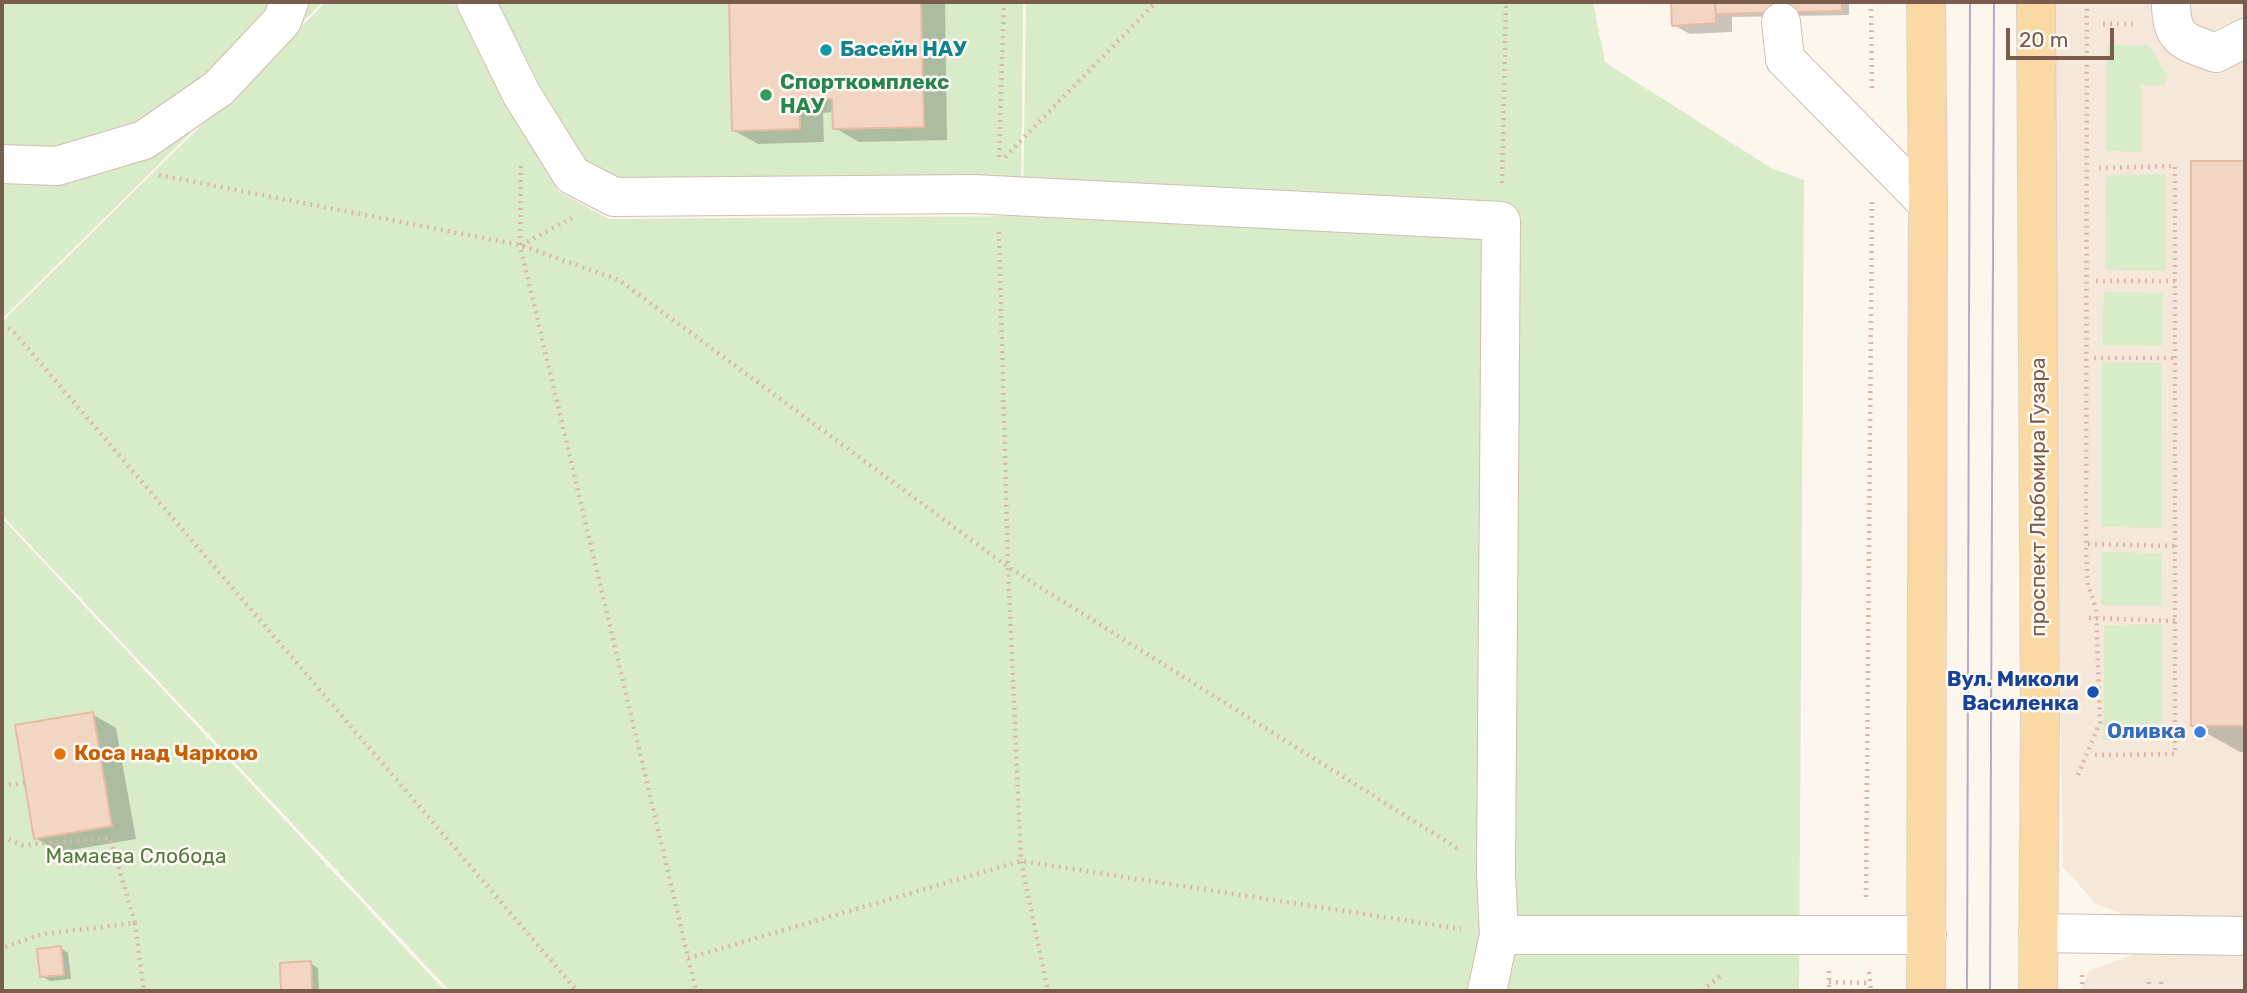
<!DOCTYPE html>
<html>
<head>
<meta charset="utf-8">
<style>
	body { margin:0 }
	#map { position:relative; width:2247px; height:993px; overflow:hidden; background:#fdf6ec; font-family:Rubik,sans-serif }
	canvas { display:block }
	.frame { position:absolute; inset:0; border:4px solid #7a5c4d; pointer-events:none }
	.scale { position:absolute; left:2006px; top:28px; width:108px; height:32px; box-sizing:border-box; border:4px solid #7a5c4d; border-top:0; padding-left:9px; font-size:21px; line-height:24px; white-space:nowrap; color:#7a5c4d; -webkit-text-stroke:5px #fffaf3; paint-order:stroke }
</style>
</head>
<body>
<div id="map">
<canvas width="2247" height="993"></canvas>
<div class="frame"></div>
<div class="scale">20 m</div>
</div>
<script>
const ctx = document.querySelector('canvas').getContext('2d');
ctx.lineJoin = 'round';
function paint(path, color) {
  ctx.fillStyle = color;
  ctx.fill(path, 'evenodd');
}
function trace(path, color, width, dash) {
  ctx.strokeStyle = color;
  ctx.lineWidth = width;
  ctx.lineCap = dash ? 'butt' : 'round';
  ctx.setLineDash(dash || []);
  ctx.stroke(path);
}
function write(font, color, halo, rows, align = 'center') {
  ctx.font = font + ' Rubik,sans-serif';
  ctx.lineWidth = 5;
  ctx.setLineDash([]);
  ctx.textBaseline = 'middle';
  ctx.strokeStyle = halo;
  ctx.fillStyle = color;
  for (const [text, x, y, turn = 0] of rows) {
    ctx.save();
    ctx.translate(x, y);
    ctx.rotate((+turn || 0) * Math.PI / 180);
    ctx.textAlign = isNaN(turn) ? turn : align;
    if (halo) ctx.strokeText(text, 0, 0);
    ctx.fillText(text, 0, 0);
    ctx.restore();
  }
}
paint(new Path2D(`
	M2049 2H2245V917L2128 916 2096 904 2063 867Z
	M2137 953 2245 954V991H2080L2089 971Z`), '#f5e8da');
paint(new Path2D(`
	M2 2H323L2 319Z
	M326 2H454L558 191 609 219 1023 216 1026 2H1593L1605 62 1771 168 1804 180 1799 991H450L2 515V322Z
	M458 2H1023L1021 211 609 216 562 188Z
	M2107 45H2149L2168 77 2164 85H2141V152L2106 151Z
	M2165 174V271L2105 270 2106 175Z
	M2104 292 2163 293 2162 346 2102 345Z
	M2102 362 2162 363 2161 528 2101 527Z
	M2 518 445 991H2Z
	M2102 552 2162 553 2161 606 2101 605Z
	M2162 624V740H2103L2104 625Z`), '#d8ecc9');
paint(new Path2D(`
	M731 2H945L947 140 859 142 835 128 834 112 823 113 824 142 758 144 733 130Z
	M1672 2H1849V15L1732 17V32L1690 34 1673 25Z
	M2193 163H2245V752H2240L2192 725Z
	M92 714 116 728 136 839 60 852 35 838Z
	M61 948 68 953 71 979 50 981 42 976Z
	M310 963 318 968 319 991H283L282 965Z`), '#0003');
const building = new Path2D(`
	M729 2H921L924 127 833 129 832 99 799 100 800 129 732 131Z
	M1671 2H1715L1716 23 1672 26Z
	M1715 2H1842V11L1716 14Z
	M2191 161H2245V726H2191Z
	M93 712 112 826 34 839 15 725Z
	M61 946 64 975 40 977 37 949Z
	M311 961 312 991H281L280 963Z`);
paint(building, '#f3d5c3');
trace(building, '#e6bba3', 2);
const minor = new Path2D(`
	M476 2 522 95 572 175 614 197 973 194 1501 221 1496 873 1499 935
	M2171 2C2171 40 2183 41 2216 53L2245 38
	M1781 22 1785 59 1928 204
	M2 164 57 166 144 140 219 88 282 21 289 2
	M2038 933 2245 936
	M1487 991 1499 935H1927`);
const major = new Path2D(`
	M1926 2 1928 204 1926 991
	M2036 2 2040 715 2038 991`);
trace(minor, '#d1beb0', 40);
trace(major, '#dad1cd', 40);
trace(new Path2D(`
	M1871 2 1872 92
	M2103 24H2137
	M999 157 1004 2
	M1005 157 1156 2
	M521 166 520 245 696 991
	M159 175 520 245 619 280 1008 567 1460 850
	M1502 183 1506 2
	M999 232 1008 567 1021 861 1048 991
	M521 245 572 218
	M2096 281H2175
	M2 325 13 331 577 991
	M2094 358H2174
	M2088 544 2174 546
	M2089 618 2175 621
	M2095 755 2175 754V166L2099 168
	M2078 775 2100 722 2096 608 2088 585 2086 553 2087 2
	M2 786 25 783
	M2 837 22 845 110 838 135 923 42 934 2 948
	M1866 897 1872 202
	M135 923 144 991
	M688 958 1021 861 1461 929
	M1829 971V991
	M1869 972 1871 991
	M1829 982 1871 983
	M1702 991 1723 974
	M2082 991V971
	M2149 991V979
	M2161 991V981`), '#d9b8a5', 4.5, [2, 5]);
trace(minor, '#fff', 38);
trace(major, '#fbd9a5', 38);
trace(new Path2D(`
	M1967 991 1970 2
	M1990 991 1994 2`), '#b9a8c9', 2);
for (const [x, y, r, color] of [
	[826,50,7,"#0f9aa8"],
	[766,95,7,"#2e9e5b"],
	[2093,692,7,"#1a4fb4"],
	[2200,732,7,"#3f7fe0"],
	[60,754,7,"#e8710a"]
]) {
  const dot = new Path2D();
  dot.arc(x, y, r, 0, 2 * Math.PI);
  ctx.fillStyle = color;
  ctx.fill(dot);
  trace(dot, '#fffaf3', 2.5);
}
write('bold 21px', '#0d838f', '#fffaf3', [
	["Басейн НАУ",840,50]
], 'left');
write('bold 21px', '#27864d', '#fffaf3', [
	["Спорткомплекс",780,83],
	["НАУ",780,107]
], 'left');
write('21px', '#7a5c4d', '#fffaf3', [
	["проспект Любомира Гузара",2039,497,-90]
]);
write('bold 21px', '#164399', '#fffaf3', [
	["Вул. Миколи",2079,680],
	["Василенка",2079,704]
], 'right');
write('bold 21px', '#366cbe', '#fffaf3', [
	["Оливка",2186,732]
], 'right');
write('bold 21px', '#c56008', '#fffaf3', [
	["Коса над Чаркою",74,754]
], 'left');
write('21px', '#537a41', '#fffaf3', [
	["Мамаєва Слобода",136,857]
]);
</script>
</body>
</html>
